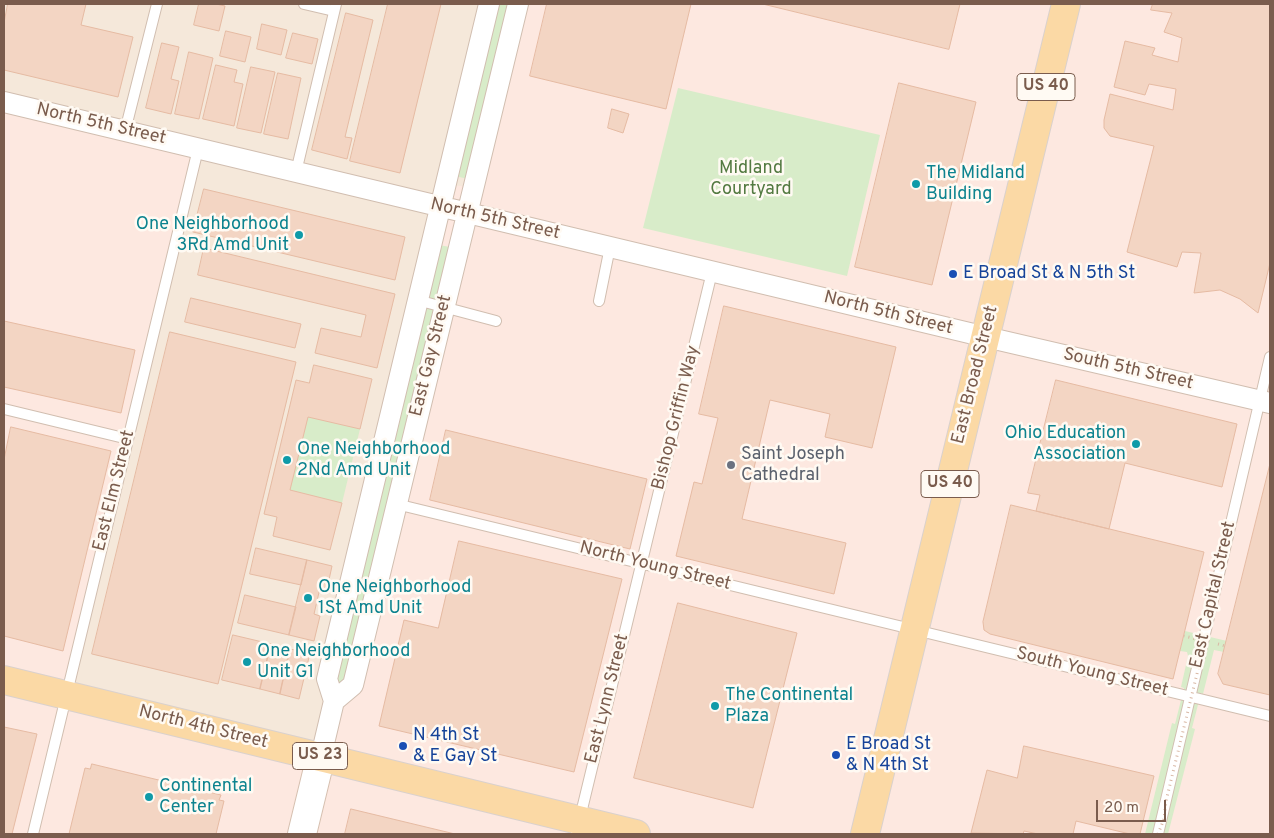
<!DOCTYPE html>
<html>
<head>
<meta charset="utf-8">
<style>
	body { margin:0 }
	#map { position:relative; width:1274px; height:838px; overflow:hidden; background:#fdf6ec; font-family:Overpass,sans-serif }
	canvas { display:block }
	.frame { position:absolute; inset:0; border:5px solid #7a5c4d; pointer-events:none }
	.scale { position:absolute; left:1096px; top:800px; width:70px; height:22px; box-sizing:border-box; border:2px solid #7a5c4d; border-top:0; padding-left:6px; font-size:15px; line-height:18px; white-space:nowrap; color:#7a5c4d; -webkit-text-stroke:4px #fffaf3; paint-order:stroke }
</style>
</head>
<body>
<div id="map">
<canvas width="1274" height="838"></canvas>
<div class="frame"></div>
<div class="scale">20 m</div>
</div>
<script>
const ctx = document.querySelector('canvas').getContext('2d');
ctx.lineJoin = 'round';
function paint(path, color) {
  ctx.fillStyle = color;
  ctx.fill(path, 'evenodd');
}
function trace(path, color, width, dash) {
  ctx.strokeStyle = color;
  ctx.lineWidth = width;
  ctx.lineCap = dash ? 'butt' : 'round';
  ctx.setLineDash(dash || []);
  ctx.stroke(path);
}
function write(font, color, halo, rows, align = 'center') {
  ctx.font = font + ' Overpass,sans-serif';
  ctx.lineWidth = 5;
  ctx.setLineDash([]);
  ctx.textBaseline = 'middle';
  ctx.strokeStyle = halo;
  ctx.fillStyle = color;
  for (const [text, x, y, turn = 0] of rows) {
    ctx.save();
    ctx.translate(x, y);
    ctx.rotate((+turn || 0) * Math.PI / 180);
    ctx.textAlign = isNaN(turn) ? turn : align;
    if (halo) ctx.strokeText(text, 0, 0);
    ctx.fillText(text, 0, 0);
    ctx.restore();
  }
}
paint(new Path2D(`
	M4 4H518L321 756 66 695 4 102Z`), '#f5e8da');
paint(new Path2D(`
	M518 4H1270V834H4V102L198 149 66 695 321 756 434 244 451 185 471 187Z`), '#fde8e0');
paint(new Path2D(`
	M489 4H518L473 180 450 175Z
	M678 88 880 135 847 276 643 228Z
	M434 244 455 248 353 685 334 701 327 679Z
	M308 417 360 429 342 503 290 490Z
	M1185 631 1227 641 1224 652 1214 650 1203 694 1201 693 1192 728 1195 729 1168 834H1145L1172 723 1175 724 1184 688 1181 687 1188 656 1187 652 1180 651Z`), '#d8ecc9');
const building = new Path2D(`
	M8 4H86L81 25 133 37 118 97 4 70V23Z
	M199 4H216L225 6 219 31 194 25Z
	M388 4H441L400 173 350 161Z
	M547 4H691L666 109 530 76Z
	M763 4H960L949 49Z
	M1153 4H1270V263L1258 313 1240 299 1220 290 1194 293 1201 253 1182 252 1177 267 1127 252 1154 146 1110 136 1104 128V120L1110 94 1173 110 1176 89 1149 84 1145 95 1114 87 1125 41 1155 48 1152 55 1178 62 1182 38 1164 32 1172 13 1151 10Z
	M346 13 373 20 345 137 352 138 347 159 312 150Z
	M262 24 287 30 281 55 257 49Z
	M226 31 251 37 245 62 220 56Z
	M293 33 318 39 312 64 286 58Z
	M162 43 179 47 171 79 179 81 171 114 146 108Z
	M189 52 213 58 199 119 175 114Z
	M216 65 237 70 234 82 243 84 234 126 203 119Z
	M251 67 275 72 261 133 237 128Z
	M278 73 301 78 288 139 264 134Z
	M899 83 976 102 932 285 855 267Z
	M612 109 629 114 623 133 608 128Z
	M204 189 405 237 395 280 193 232Z
	M204 248 395 294 377 368 315 353 321 328 361 337 366 315 198 275Z
	M191 298 301 324 295 348 185 322Z
	M724 306 896 347 872 448 825 437 830 414 770 400 742 519 846 543 834 594 676 556 694 482 702 484 718 418 699 414Z
	M4 321 135 350 121 413 4 387Z
	M170 332 296 362 218 684 92 654Z
	M314 365 372 379 360 429 308 417 290 490 342 503 330 550 273 536 277 517 264 514 296 380 309 383Z
	M1056 380 1237 424 1222 487 1125 463 1109 529 1036 511 1040 495 1028 493Z
	M11 427 111 451 63 651 4 636V460Z
	M446 430 647 479 630 549 430 500Z
	M1270 464V695L1223 684 1218 674Z
	M1011 505 1204 552 1173 679 990 634 984 630 983 622Z
	M459 541 622 579 574 772 379 726 404 620 438 628Z
	M256 548 307 560 301 585 250 574Z
	M307 560 332 566 327 589 320 588 314 614 320 616 314 641 289 635Z
	M245 595 296 607 289 635 238 623Z
	M678 603 797 633 753 808 634 778Z
	M233 635 271 644 260 689 222 680Z
	M271 644 290 649 280 694 260 689Z
	M290 649 310 653 299 699 280 694Z
	M4 727 37 734 12 834H4Z
	M1024 746 1154 776 1140 834H1130L1076 821 1073 834H1038L1024 831 1023 834 971 833 987 770 1017 778Z
	M92 764 221 795 219 800 224 801 216 834H69L85 768 90 769Z
	M351 809 455 834H345Z`);
paint(building, '#f3d5c3');
trace(building, '#e6bba3', 1);
const lane = new Path2D(`
	M304 4 334 11
	M125 131 157 4
	M296 172 336 4
	M417 300 496 321
	M599 301 610 247
	M4 409 128 439
	M396 504 1270 716
	M33 834 198 149
	M576 834 712 272
	M1158 834 1270 357`);
const street = new Path2D(`
	M4 102 986 337 1270 403
	M334 701 353 685 518 4
	M321 756 334 701 327 679 489 4`);
const secondary = new Path2D(`
	M302 834 321 756`);
const primary = new Path2D(`
	M4 680 636 834
	M865 834 1066 4`);
trace(lane, '#d1beb0', 12);
trace(street, '#d1beb0', 22);
trace(secondary, '#d6c0b0', 30);
trace(primary, '#dad1cd', 30);
trace(new Path2D(`
	M1218 644 1225 646`), '#d9b8a5', 3, [1, 4]);
trace(lane, '#fff', 10);
trace(street, '#fff', 20);
trace(secondary, '#fff', 28);
trace(primary, '#fbd9a5', 28);
trace(new Path2D(`
	M1158 834 1164 819 1166 801 1205 641 1184 636`), '#d9b8a5', 3, [1, 4]);
for (const [x, y, r, color] of [
	[916,184,5,"#0f9aa8"],
	[299,235,5,"#0f9aa8"],
	[953,274,5,"#1a4fb4"],
	[1136,444,5,"#0f9aa8"],
	[287,460,5,"#0f9aa8"],
	[731,465,5,"#6b7280"],
	[308,598,5,"#0f9aa8"],
	[247,662,5,"#0f9aa8"],
	[715,706,5,"#0f9aa8"],
	[403,746,5,"#1a4fb4"],
	[836,755,5,"#1a4fb4"],
	[149,797,5,"#0f9aa8"]
]) {
  const dot = new Path2D();
  dot.arc(x, y, r, 0, 2 * Math.PI);
  ctx.fillStyle = color;
  ctx.fill(dot);
  trace(dot, '#fffaf3', 2);
}
for (const [x, y, w] of [
	[1046,87,58],
	[950,484,58],
	[320,756,55]
]) {
  const box = new Path2D();
  box.roundRect(x - w / 2, y - 13.5, w, 27, 4);
  ctx.fillStyle = '#fffaf3';
  ctx.fill(box);
  trace(box, '#7a5c4d', 1);
}
write('bold 16px', '#7a5c4d', null, [
	["US 40",1046,87],
	["US 40",950,484],
	["US 23",320,756]
]);
write('18px', '#7a5c4d', '#fffaf3', [
	["North 5th Street",101,125,13],
	["North 5th Street",495,220,13],
	["North 5th Street",888,314,14],
	["East Gay Street",432,356,-76],
	["South 5th Street",1128,370,13],
	["East Broad Street",976,375,-76],
	["Bishop Griffin Way",677,418,-76],
	["East Elm Street",115,491,-76],
	["North Young Street",655,567,14],
	["East Capital Street",1214,595,-77],
	["South Young Street",1092,673,14],
	["East Lynn Street",608,699,-76],
	["North 4th Street",203,728,14]
]);
write('18px', '#537a41', '#fffaf3', [
	["Midland",751,169],
	["Courtyard",751,190]
]);
write('18px', '#0d838f', '#fffaf3', [
	["The Midland",926,174],
	["Building",926,195],
	["One Neighborhood",289,225,"right"],
	["3Rd Amd Unit",289,246,"right"],
	["Ohio Education",1126,434,"right"],
	["Association",1126,455,"right"],
	["One Neighborhood",297,450],
	["2Nd Amd Unit",297,471],
	["One Neighborhood",318,588],
	["1St Amd Unit",318,609],
	["One Neighborhood",257,652],
	["Unit G1",257,673],
	["The Continental",725,696],
	["Plaza",725,717],
	["Continental",159,787],
	["Center",159,808]
], 'left');
write('18px', '#164399', '#fffaf3', [
	["E Broad St & N 5th St",963,274],
	["N 4th St",413,736],
	["& E Gay St",413,757],
	["E Broad St",846,745],
	["& N 4th St",846,766]
], 'left');
write('18px', '#5b616d', '#fffaf3', [
	["Saint Joseph",741,455],
	["Cathedral",741,476]
], 'left');
</script>
</body>
</html>
